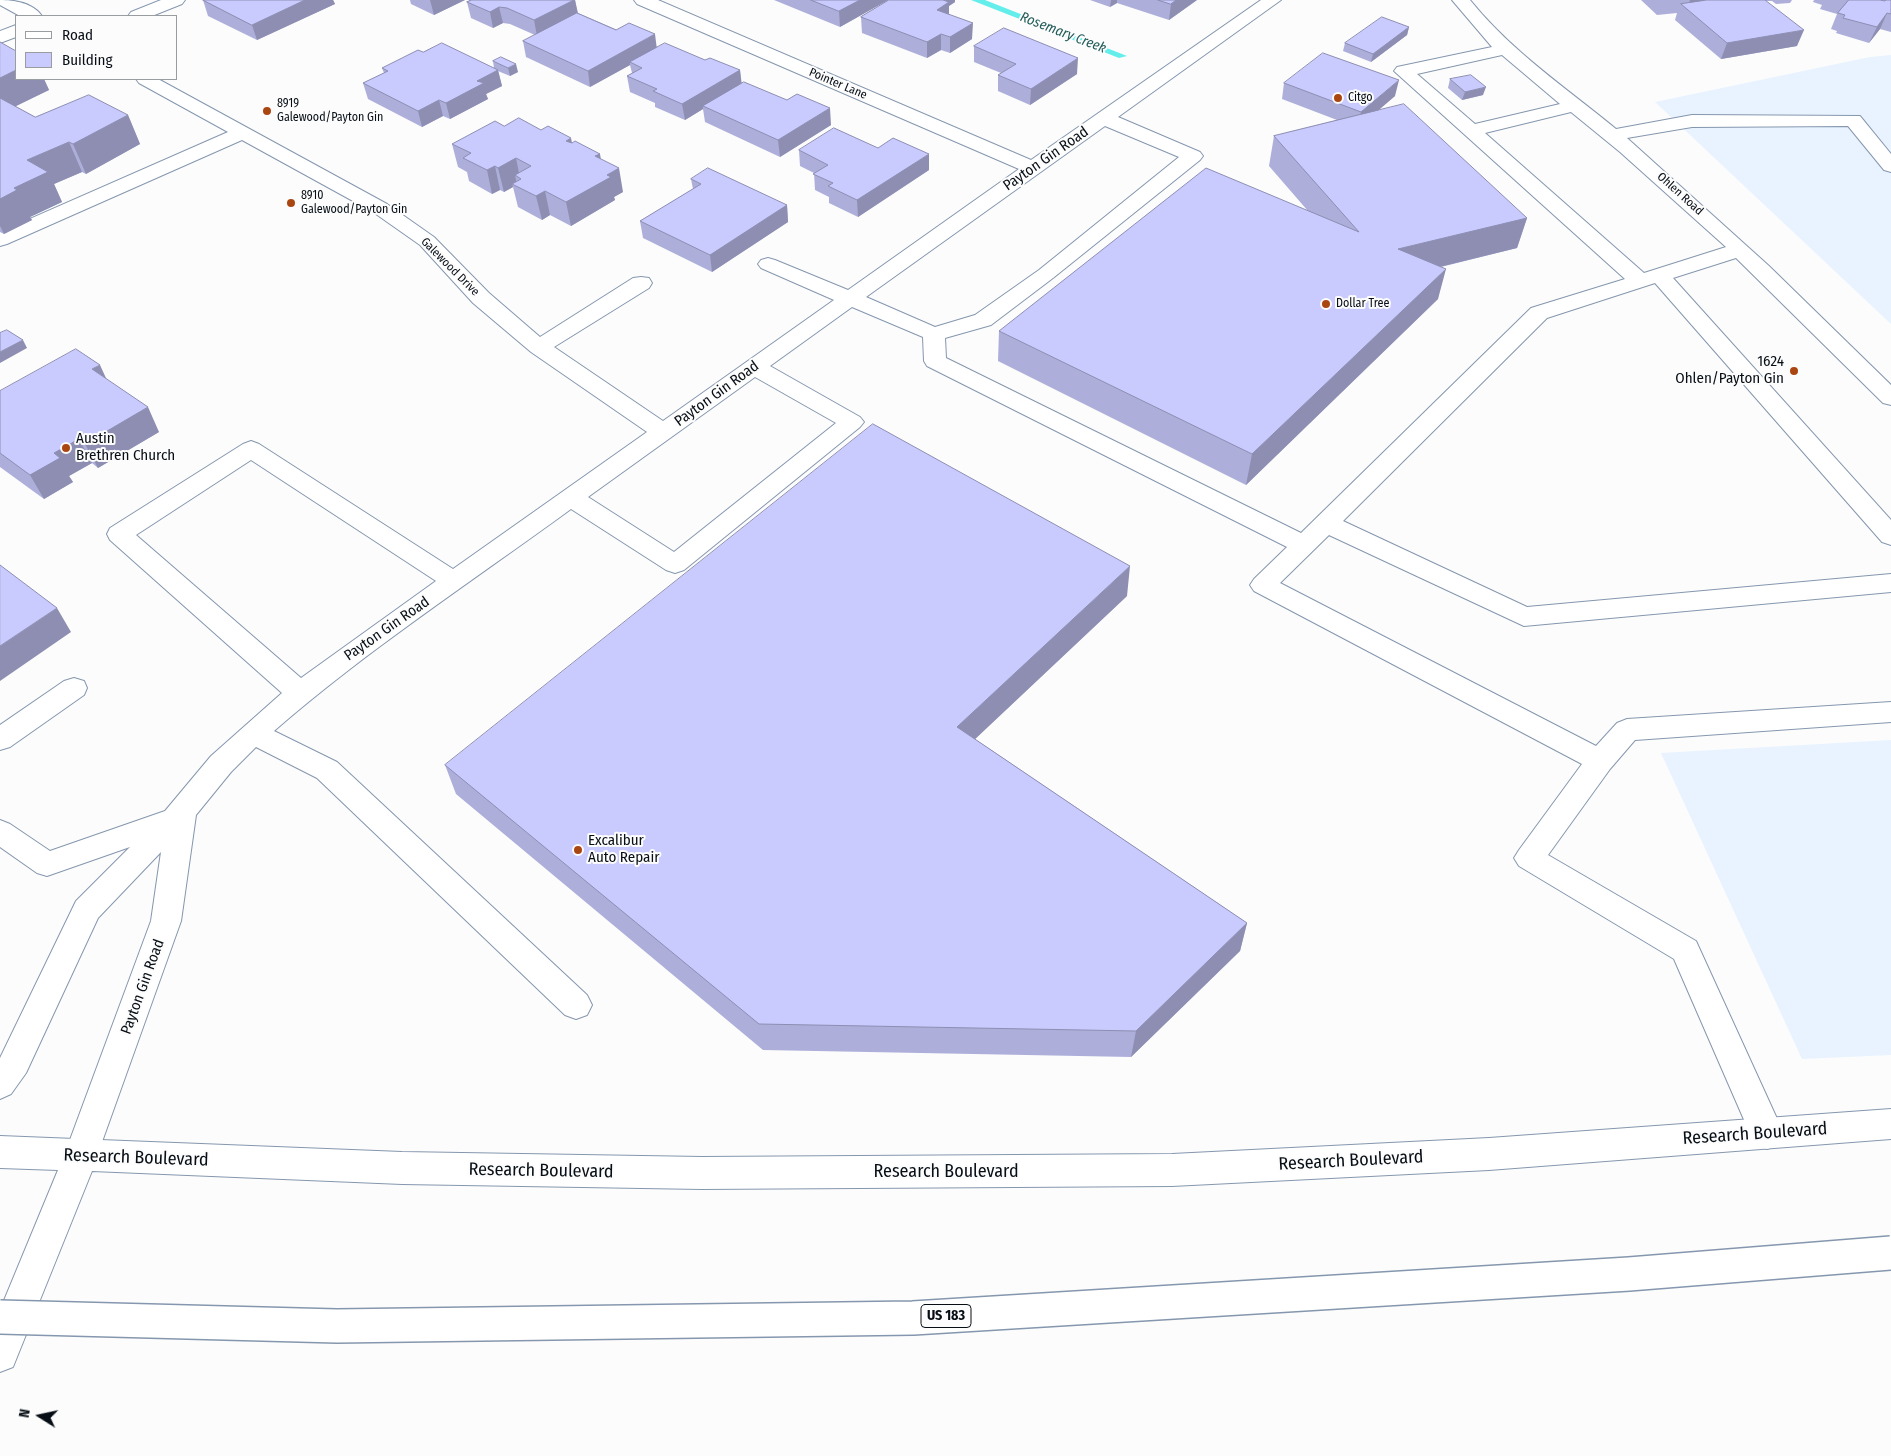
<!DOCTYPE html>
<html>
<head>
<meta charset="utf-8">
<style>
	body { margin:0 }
	#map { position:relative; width:1891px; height:1456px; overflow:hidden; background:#fcfcfc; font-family:"Fira Sans Condensed",sans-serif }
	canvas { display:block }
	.legend { position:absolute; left:15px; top:15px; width:162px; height:65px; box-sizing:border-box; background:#fcfcfc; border:1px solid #9a9da0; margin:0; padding:6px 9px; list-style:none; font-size:15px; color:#070e15 }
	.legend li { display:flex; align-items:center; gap:10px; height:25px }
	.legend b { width:25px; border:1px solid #9a9da0 }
	.north { position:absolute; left:15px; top:1391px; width:50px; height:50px; -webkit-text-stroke:4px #fcfcfc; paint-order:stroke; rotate:280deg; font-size:14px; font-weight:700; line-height:20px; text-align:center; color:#070e15 }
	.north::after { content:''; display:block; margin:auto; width:18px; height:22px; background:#070e15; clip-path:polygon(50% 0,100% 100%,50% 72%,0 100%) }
</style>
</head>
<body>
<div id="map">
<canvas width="1891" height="1456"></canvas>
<ul class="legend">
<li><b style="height:6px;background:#fff"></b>Road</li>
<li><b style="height:14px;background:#c9cbfe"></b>Building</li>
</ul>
<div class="north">N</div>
</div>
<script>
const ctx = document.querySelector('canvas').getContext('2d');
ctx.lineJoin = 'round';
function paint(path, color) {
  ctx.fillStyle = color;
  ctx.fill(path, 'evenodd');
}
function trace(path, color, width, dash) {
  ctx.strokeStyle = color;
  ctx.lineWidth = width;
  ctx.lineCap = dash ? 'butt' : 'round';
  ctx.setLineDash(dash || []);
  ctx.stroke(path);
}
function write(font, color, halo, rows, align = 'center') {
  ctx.font = font + ' "Fira Sans Condensed",sans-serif';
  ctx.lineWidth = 4;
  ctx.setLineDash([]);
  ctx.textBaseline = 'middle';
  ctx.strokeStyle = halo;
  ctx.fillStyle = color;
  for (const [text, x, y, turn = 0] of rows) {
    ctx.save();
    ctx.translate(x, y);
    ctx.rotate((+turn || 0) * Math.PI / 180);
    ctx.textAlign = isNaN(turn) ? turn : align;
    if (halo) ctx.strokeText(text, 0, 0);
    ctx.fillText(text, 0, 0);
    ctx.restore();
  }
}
paint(new Path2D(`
	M1891 55V324L1655 102 1870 57Z
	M1891 740V1055L1802 1059 1661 753Z`), '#e8f3ff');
paint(new Path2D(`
	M971 0H985L1127 56 1119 58Z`), '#64eeeb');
const minor = new Path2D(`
	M0 0C14 0 33 3 42 16H20L0 5Z
	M161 0H185L182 4 152 16H128L131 12Z
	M634 0H658L1031 160 1261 0H1281L1118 117 1200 152 1203 156 1200 160 1053 278 991 325 945 338 946 358 1301 533 1531 308 1625 279 1394 71 1397 67 1492 47 1452 0H1470C1512 52 1565 87 1616 129L1692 115 1860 116 1891 154V172L1884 170 1848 126 1692 127 1627 138 1769 266 1891 385V405L1883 403 1736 258 1673 278 1891 520V545L1882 542 1655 283 1547 318 1343 521 1527 607 1891 574V592L1524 626 1329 535 1280 583 1596 746 1617 723 1627 719 1891 702V722L1635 740 1610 769 1548 855 1696 941 1784 1134 1779 1145 1767 1149 1755 1145 1674 959 1519 866 1514 858 1519 850 1582 764 1254 591 1250 585 1254 579 1287 547 927 366 924 361 923 337 852 307 770 366 860 417 864 422 860 427 684 570 675 573 666 570 571 509C471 582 367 650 274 731L337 762 587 995 592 1005 587 1015 576 1019 565 1015 317 778 256 747 231 772 196 815 181 921 93 1167 81 1172 69 1167 64 1156 151 921 161 852 98 918 26 1073 11 1094 0 1099V1058L76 901 130 847 47 876 37 873 0 847V820L10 824 50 851 165 811 211 756 282 693 110 540 107 534 110 528 243 444 251 441 259 444 453 569 647 432 531 352 473 303 420 245 373 212 242 140 7 244 0 246V232L228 132 139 83 136 79H158L387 204 434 237 489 293 540 337 633 278 641 277 649 278 652 283 649 288 554 347 663 421 834 300 761 268 758 264 761 260 768 258 775 260 848 290 1019 169 637 4ZM1502 55 1560 104 1475 124 1417 74ZM1571 112 1620 152 1726 247 1644 273 1485 133ZM1105 126 1179 157 1039 270 975 315 935 327 866 297ZM755 377 836 423 674 552 588 497ZM251 460 436 581 301 678 136 535Z
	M16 25V37L0 43V31Z
	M74 678 84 681 87 688 84 695 10 747 0 750V725L64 681Z`);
const major = new Path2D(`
	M1891 1109V1139L1489 1170 1172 1186 702 1189 402 1184 92 1171 13 1367 0 1372V1310L58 1170 0 1168V1136L402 1152 702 1157 1172 1154 1489 1138Z`);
trace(minor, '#8597ae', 2);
trace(major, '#8597ae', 2);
paint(minor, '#fff');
paint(major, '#fff');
const highwayBridge = new Path2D(`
	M0 1317 337 1326 913 1318 1629 1274 1891 1253`);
trace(highwayBridge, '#8597ae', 36, []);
trace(highwayBridge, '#fff', 33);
paint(new Path2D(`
	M203 0H333L335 4 257 40 208 16Z
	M410 0H465L434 15 411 4Z
	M469 0H575L578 13 657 47 740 70 741 83 831 125 780 157 705 122 703 109 685 120 655 107V103L630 92 627 76 632 73 630 65 590 87 526 57 523 41 535 35 510 24 503 23 493 28 471 18 467 2 469 1Z
	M774 0H888L840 27Z
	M889 0H955V2L949 6V14L972 39 950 53 941 50 927 58 862 33 861 17Z
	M1090 0H1197L1169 20 1117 3 1110 7Z
	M1641 0H1792L1790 3 1776 4 1772 1H1766L1797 46 1721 59 1675 20 1677 13 1657 15Z
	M1814 0H1891V32L1880 29 1869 43 1836 33 1837 31 1831 29 1837 14 1820 9 1822 5 1813 2Z
	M1409 27 1407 35 1371 62 1343 51 1345 43Z
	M0 42 16 79H44L49 90 15 106 35 117 128 115 140 144 86 174 82 172 54 184 62 202 30 217 32 220 4 234 0 232Z
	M974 46 1077 74 1030 105 998 91V75L1001 73 974 62Z
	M423 52 494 68 493 61 518 72 510 76 498 71 502 86 486 94 488 99 450 119 443 116 422 127 368 99 363 83 384 73 382 68Z
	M1450 79 1483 95 1462 100 1448 88Z
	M1284 83 1395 96 1378 110 1527 218 1517 248 1441 267 1438 299 1246 485 998 361 999 331 1308 211 1269 166 1274 136 1337 120 1282 99Z
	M504 126 541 130 572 143 600 154V159L623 192 614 197 615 200 571 226 550 215 542 220 518 207 513 187 504 192 500 190 492 194 469 181 467 172 458 167 452 144Z
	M878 148 929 170 858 217 829 203V197L815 190 814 173 800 166 799 150Z
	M691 179 787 205 788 222 712 272 643 238 640 221 693 189Z
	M106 379 159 432 98 468 92 463 69 476 73 482 44 499 0 467V391Z
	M1127 596 975 739 1247 923 1240 951 1131 1057 763 1050 456 794 445 765Z`), '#adafda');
paint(new Path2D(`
	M305 0H333L335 4 257 40 252 25Z
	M430 0H465L434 15Z
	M574 0H575L578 15 537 36 534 20Z
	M860 0H888L840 27 839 11Z
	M937 0H955V2L949 6V18L937 25Z
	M1111 0H1117V3L1110 7Z
	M1176 0H1197L1169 20 1171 4Z
	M1690 0H1704L1703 3 1687 9Z
	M499 7 503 23 493 28 490 12Z
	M1887 13 1880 29 1869 43 1877 27Z
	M973 23 972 39 950 53V37Z
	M1409 27 1407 35 1371 62 1373 54Z
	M1804 30 1797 46 1721 59 1727 43Z
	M655 34 657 50 630 62V65L590 87 588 71Z
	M941 34V50L927 58V42Z
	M1078 58 1077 74 1030 105 1031 89Z
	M516 64 518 72 510 76 508 68Z
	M16 70V79H44L49 90 0 114V78Z
	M498 70 502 86 486 94 488 99 450 119 446 103 477 81Z
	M740 70 742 86 703 106V109L685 120 682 104Z
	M1399 80 1395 96 1358 128 1361 112Z
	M1486 87 1483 95 1462 100 1465 92Z
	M439 100 443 116 422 127 418 111Z
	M830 108 831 125 780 157 778 140Z
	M128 115 140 144 86 174 73 144Z
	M571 138 576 162 566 141Z
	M69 142 82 172 54 184 62 202 30 217 32 220 4 234 0 226V199L27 160Z
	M600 154 604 177 595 156Z
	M929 154V170L858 217 857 200Z
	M516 158 520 178 515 175 517 185 512 184 513 187 504 192 498 168Z
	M495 166 500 190 492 194 487 170Z
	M619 168 623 192 614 197 615 200 571 226 566 202 607 175Z
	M545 191 550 215 542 220 536 196Z
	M787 205 788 222 712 272 710 255Z
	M1527 218 1517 248 1390 279 1398 249Z
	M1446 269 1438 299 1246 485 1252 454Z
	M23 340 27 348 0 363V352Z
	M100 365 111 389 92 369Z
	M148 407 159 432 98 468 85 444Z
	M79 439 92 463 69 476 73 482 44 499 30 475 54 453Z
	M1130 566 1127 596 956 757 957 727Z
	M57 608 71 632 0 681V646Z
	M1247 923 1240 951 1131 1057 1136 1031Z`), '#8d8eb2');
const building = new Path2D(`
	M203 0H305L252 25Z
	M472 0H574L534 20 507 8 499 7 490 12 467 2Z
	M811 0H860L839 11Z
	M889 0H943L949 2 937 10 973 23 950 37 941 34 927 42 861 17Z
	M1158 0H1176L1171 4Z
	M1707 0H1765L1804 30 1727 43 1681 4Z
	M1849 0H1880L1885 1 1886 0H1891V14L1887 13 1877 27 1843 18 1845 15 1838 13Z
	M577 13 616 30 629 23 655 34 588 71 523 41Z
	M1382 17 1409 27 1373 54 1345 43Z
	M1004 28 1078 58 1031 89 998 75 1016 64 974 46Z
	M0 42 16 51V70L0 78Z
	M442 43 498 70 477 81 484 83 446 103 439 100 418 111 363 83 388 71 382 68 418 50 423 52Z
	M665 43 705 60 710 58 740 70 682 104 653 91 657 89 627 76 642 68 630 62Z
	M1323 53 1399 80 1361 112 1284 83Z
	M501 57 516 64 508 68 493 61Z
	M1471 75 1486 87 1465 92 1450 79Z
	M744 82 787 100 797 94 830 108 778 140 703 106Z
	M89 95 128 115 73 144 69 142 27 160 48 172 14 188 17 190 0 199V98L35 117Z
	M1404 104 1527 218 1398 249 1446 269 1252 454 999 331 1206 168 1359 232 1274 136Z
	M519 118 541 130 548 126 571 138 566 141 572 143 575 141 600 154 595 156 619 168 607 175 611 177 566 202 545 191 536 196 512 184 521 179 515 175 531 166 516 158 498 168 495 166 487 170 463 158 471 153 452 144 495 121 504 126Z
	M834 128 878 148 893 138 929 154 857 200 828 186 833 183 813 174 828 165 799 150Z
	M708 168 787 205 710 255 640 221 701 184 691 179Z
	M7 330 23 340 0 352V333Z
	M76 349 100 365 92 369 148 407 85 444 79 439 54 453 60 458 30 475 0 453V391Z
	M873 424 1130 566 957 727 1247 923 1136 1031 759 1024 445 765Z
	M0 565 57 608 0 646Z`);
paint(building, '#c9cbfe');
trace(building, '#8d8eb2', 1);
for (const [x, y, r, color] of [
	[1338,98,5,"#aa4612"],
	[267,111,5,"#aa4612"],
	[291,203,5,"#aa4612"],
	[1326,304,5,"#aa4612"],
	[1794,371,5,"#aa4612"],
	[66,448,5,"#aa4612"],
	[578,850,5,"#aa4612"]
]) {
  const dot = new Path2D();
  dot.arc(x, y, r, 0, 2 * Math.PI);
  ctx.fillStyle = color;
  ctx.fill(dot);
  trace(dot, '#fcfcfc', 2);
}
write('12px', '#070e15', '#fcfcfc', [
	["Pointer Lane",838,84,23],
	["Ohlen Road",1680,194,42],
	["Galewood Drive",450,267,45]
]);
write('12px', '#070e15', '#fcfcfc', [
	["Citgo",1348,98],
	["8919",277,104],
	["Galewood/Payton Gin",277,118],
	["8910",301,196],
	["Galewood/Payton Gin",301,210],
	["Dollar Tree",1336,304]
], 'left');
write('italic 14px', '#225c5a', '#fcfcfc', [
	["Rosemary Creek",1063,33,21]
]);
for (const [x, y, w] of [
	[946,1316,50]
]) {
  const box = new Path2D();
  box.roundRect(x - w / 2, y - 11.5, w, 23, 4);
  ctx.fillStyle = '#fcfcfc';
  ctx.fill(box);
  trace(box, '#070e15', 1);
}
write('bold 14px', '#070e15', null, [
	["US 183",946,1316]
]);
write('15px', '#070e15', '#fcfcfc', [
	["Payton Gin Road",1046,159,-35],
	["Payton Gin Road",717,394,-36],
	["Payton Gin Road",387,629,-35],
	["Payton Gin Road",143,987,-70]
]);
write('15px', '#070e15', '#fcfcfc', [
	["1624",1784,362,"right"],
	["Ohlen/Payton Gin",1784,379,"right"],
	["Austin",76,439],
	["Brethren Church",76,456],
	["Excalibur",588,841],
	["Auto Repair",588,858]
], 'left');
write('18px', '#070e15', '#fcfcfc', [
	["Research Boulevard",1755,1134,-4],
	["Research Boulevard",136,1158,2],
	["Research Boulevard",1351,1161,-3],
	["Research Boulevard",541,1171,1],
	["Research Boulevard",946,1172]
]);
</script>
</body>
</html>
